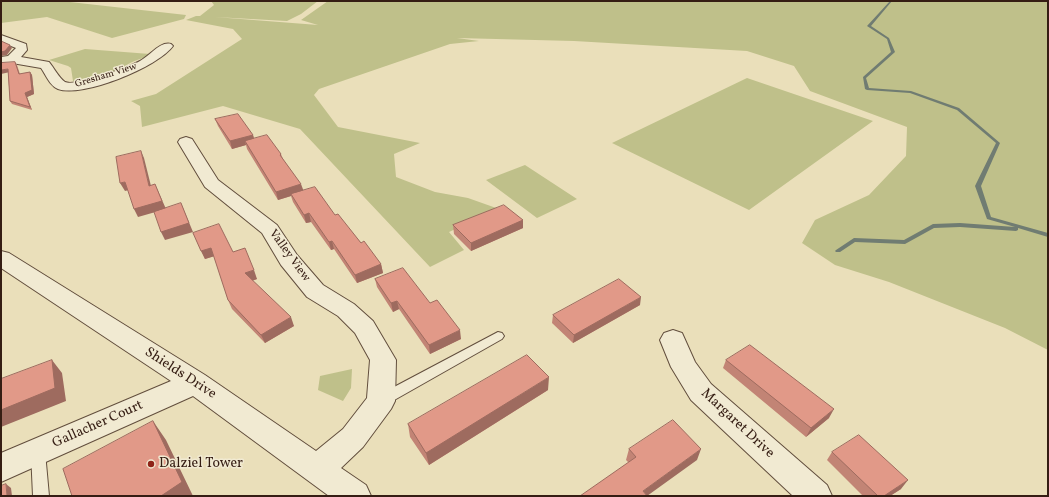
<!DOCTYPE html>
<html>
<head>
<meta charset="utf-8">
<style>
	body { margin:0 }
	#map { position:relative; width:1049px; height:497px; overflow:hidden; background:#eadfba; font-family:Vollkorn,serif }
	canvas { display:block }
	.frame { position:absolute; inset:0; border:2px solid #351d13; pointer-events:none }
</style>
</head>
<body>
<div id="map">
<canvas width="1049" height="497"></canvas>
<div class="frame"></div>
</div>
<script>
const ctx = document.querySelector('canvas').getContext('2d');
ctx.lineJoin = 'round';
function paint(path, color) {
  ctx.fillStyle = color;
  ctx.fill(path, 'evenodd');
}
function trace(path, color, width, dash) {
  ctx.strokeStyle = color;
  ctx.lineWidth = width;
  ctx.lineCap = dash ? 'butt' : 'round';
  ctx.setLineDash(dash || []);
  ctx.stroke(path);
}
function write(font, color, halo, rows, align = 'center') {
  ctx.font = font + ' Vollkorn,serif';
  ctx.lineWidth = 3;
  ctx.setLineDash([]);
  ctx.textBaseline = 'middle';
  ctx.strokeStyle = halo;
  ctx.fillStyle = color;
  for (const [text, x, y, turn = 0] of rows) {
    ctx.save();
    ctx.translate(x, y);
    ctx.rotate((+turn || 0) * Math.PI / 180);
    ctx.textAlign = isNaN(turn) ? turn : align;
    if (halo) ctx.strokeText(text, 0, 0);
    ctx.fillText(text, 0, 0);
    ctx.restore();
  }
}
paint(new Path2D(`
	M1 1H61L186 15 184 19 112 38 47 17 1 23Z
	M211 1H318L301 14 287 21 215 17 318 25 301 20 328 1H1048V350L1005 328 889 282 835 265 802 243 815 220 869 195 906 156 907 127 810 91 794 66 747 51 574 41 457 38 479 41 450 44 319 89 314 95 338 127 420 143 394 154 396 177 435 192 468 198 499 209 449 232 464 250 430 267 300 129 223 106 142 127 140 106 131 101 156 94 242 39 233 29 186 20 196 16H200L214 5Z
	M85 49 150 54 151 56C140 59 128 61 121 71L79 83 73 81 71 68 68 66 49 60Z
	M747 78 873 121 749 210 612 143Z
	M525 165 577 199 537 218 486 180Z
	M352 369 351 388 343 401 318 390 320 376Z`), '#bfc08a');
paint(new Path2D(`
	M890 1H892L871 26 889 38 895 52 866 78 869 88 911 91 959 108 1000 143 981 186 991 217 1048 233V237L1018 228V230L1016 231 960 227 934 228 905 244 855 242 840 252H836L835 251 836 250 854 238 904 240 933 224 960 223 1015 227 987 219 975 186 996 143 957 110 910 93 867 90 865 89 863 77 891 52 887 39 867 26Z`), '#707c72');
const service = new Path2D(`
	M498 332 502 333 504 336 502 339 389 403 384 405 379 403 377 399 379 395Z
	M38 445 43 447 45 452 49 496H33L31 452 33 447Z`);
const minor = new Path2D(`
	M1 35 26 44 27 50 21 57 49 62C54 68 59 78 65 82 75 87 129 67 140 61 150 56 160 41 171 44L173 46C158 67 82 98 58 89 50 86 46 75 41 68L12 63 1 65V57L8 56 16 48 1 42Z
	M186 137 192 139 218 180 277 225 297 255 323 285 354 304 373 321 396 360 395 401 391 409 363 447 341 468 366 485 371 496H329L193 396 1 482V453L171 381 1 268V251L9 253 205 375 316 451 343 429 367 398 370 360 355 333 338 316 307 297 281 265 262 233 205 187 178 142 180 139Z
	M673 330 682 333 695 362 711 384 827 485 832 496H793L691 400 671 367 660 340 664 333Z`);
trace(service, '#624e3d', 2);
trace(minor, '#624e3d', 2);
paint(service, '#f1ead2');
paint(minor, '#f1ead2');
paint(new Path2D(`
	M15 62 17 65 20 74 30 72 32 75 34 94 27 97 32 110 12 104 10 101 8 73Z
	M215 119 253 135 254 139 281 154 283 159 303 191 335 215 381 264 383 273 357 283 334 249 331 250 311 222 306 223 293 202 291 196 278 200 247 149 246 145 232 149 218 126Z
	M523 220V228L471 251 454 234 453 225Z
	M193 233 233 252 257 279 252 281 294 326 265 343 232 309 228 300 214 256 205 259Z
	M375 279 430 303 461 339 430 354 399 309 393 312 377 287Z
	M640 305 573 343 552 323 553 315Z
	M726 360 829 418 806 437 723 368Z
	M548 390 429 465 410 437 408 424Z
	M629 449 697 460 628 462 626 460Z
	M832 452 901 489 890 496H863L827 460Z`), '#c28475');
paint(new Path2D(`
	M10 45 12 48 7 55 1 56V52Z
	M8 69 10 72 1 74V70Z
	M30 72 32 75 34 94 27 97 32 110 30 107 25 93Z
	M253 135 255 142 245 141 246 145 232 149 230 141Z
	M141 151 144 158 153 194 149 186Z
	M125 182 129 190 125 191 120 183Z
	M155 184 166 209 138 217 134 209Z
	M301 184 304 192 291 194V196L278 200 276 192Z
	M181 203 193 232 165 240 161 232Z
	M309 213 311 222 306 223 304 215Z
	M523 220V228L471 251V243Z
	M332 241 334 249 331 250 329 242Z
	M211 248 215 256 205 259 201 251Z
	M381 264 383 273 357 283 355 275Z
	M254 270 257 279 248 282 245 273Z
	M641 297 640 305 573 343 574 335Z
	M397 301 399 309 393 312 391 303Z
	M291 317 294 326 265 343 261 335Z
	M460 330 461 339 430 354 429 345Z
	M52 360 62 373 66 401 1 427V410Z
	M549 377 548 390 429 465 426 453Z
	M834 409 829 418 806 437 811 428Z
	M153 421 166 440 193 496H161Z
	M701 449 697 460 647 496 643 491Z
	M908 480 901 489 890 496H884Z
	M6 484 11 488 12 496H7Z`), '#9e6b5f');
const building = new Path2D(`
	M1 41 10 45 5 51 1 52Z
	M15 62 19 74 30 72 32 90 25 93 30 107 10 101 8 69 1 70V63Z
	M238 114 253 135 230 141 215 119Z
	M267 135 281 154 280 155 301 184 276 192 245 141Z
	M141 151 149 186 155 184 162 201 134 209 125 182 120 183 116 157Z
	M315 187 335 215 338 214 361 243 364 241 381 264 355 275 332 241 329 242 309 213 304 215 291 194Z
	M181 203 189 223 161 232 154 212Z
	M504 205 523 220 471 243 453 225Z
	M219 224 233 252 245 248 254 270 245 273 291 317 261 335 228 300 211 248 201 251 193 233Z
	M403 268 430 303 437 300 460 330 429 345 397 301 391 303 375 279Z
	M619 279 641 297 574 335 553 315Z
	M750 345 834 409 811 428 726 360Z
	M527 355 549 377 426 453 408 424Z
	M52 360 55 388 1 410V379Z
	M673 420 701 449 643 491 647 496H580L636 457 629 449Z
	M153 421 182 482 161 496H72L63 469Z
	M859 435 908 480 884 496H878L832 452Z
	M6 484 7 496H1V486Z`);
paint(building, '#e19988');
trace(building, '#9e6b5f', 1);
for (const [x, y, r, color] of [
	[151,464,4,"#8f2418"]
]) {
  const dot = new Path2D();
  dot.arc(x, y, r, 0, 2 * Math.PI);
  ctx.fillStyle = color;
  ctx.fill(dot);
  trace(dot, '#f1ead2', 1.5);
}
write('10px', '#351d13', '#f1ead2', [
	["Gresham View",106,76,-17]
]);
write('12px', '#351d13', '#f1ead2', [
	["Valley View",289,256,54]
]);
write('14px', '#351d13', '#f1ead2', [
	["Shields Drive",180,374,33],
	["Margaret Drive",737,424,43],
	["Gallacher Court",98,425,-24]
]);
write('14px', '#351d13', '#f1ead2', [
	["Dalziel Tower",159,464]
], 'left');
</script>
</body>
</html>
